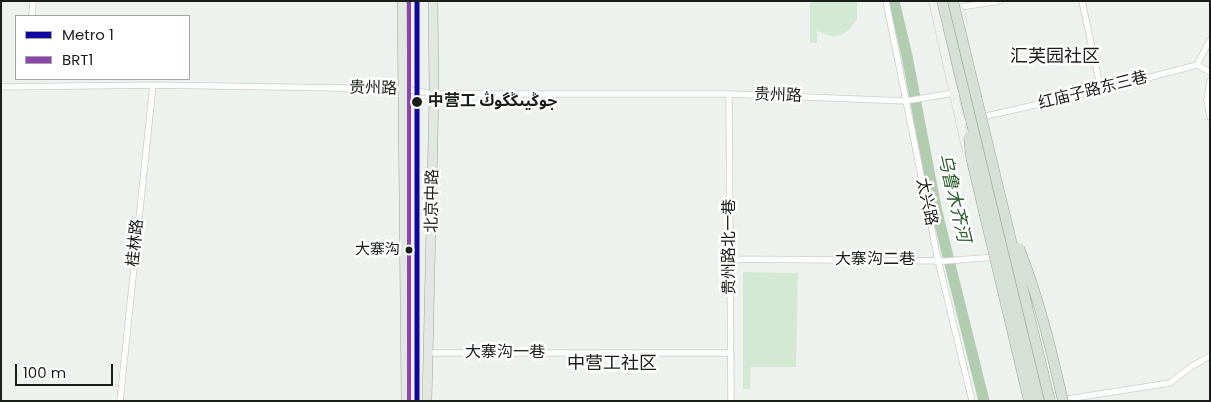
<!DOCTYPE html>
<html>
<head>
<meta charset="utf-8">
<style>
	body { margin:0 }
	#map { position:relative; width:1211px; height:402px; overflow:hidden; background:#eef2ee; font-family:Poppins,sans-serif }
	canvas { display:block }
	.frame { position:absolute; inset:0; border:2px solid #1b1d1b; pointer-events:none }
	.legend { position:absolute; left:15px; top:15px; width:175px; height:65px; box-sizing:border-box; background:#fefffe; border:1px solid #a3a5a3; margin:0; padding:6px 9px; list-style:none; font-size:15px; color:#1b1d1b }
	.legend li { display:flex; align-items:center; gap:10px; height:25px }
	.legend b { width:25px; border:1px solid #a3a5a3 }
	.scale { position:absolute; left:15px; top:364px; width:98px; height:22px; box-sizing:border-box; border:2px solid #1b1d1b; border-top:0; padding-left:6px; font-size:15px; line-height:18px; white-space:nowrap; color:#1b1d1b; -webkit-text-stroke:4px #fefffe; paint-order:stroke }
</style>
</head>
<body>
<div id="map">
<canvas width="1211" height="402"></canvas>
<div class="frame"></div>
<ul class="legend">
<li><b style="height:6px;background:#10069f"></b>Metro 1</li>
<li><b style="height:6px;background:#8e44ad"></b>BRT1</li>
</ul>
<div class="scale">100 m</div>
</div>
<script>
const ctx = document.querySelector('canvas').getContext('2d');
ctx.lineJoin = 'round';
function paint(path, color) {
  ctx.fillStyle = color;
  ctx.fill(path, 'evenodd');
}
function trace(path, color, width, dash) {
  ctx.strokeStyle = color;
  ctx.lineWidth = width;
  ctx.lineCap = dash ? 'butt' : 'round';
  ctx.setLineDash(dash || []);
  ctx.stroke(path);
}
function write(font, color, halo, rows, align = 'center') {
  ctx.font = font + ' Poppins,"Noto Sans Arabic","Noto Sans SC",sans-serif';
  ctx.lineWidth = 5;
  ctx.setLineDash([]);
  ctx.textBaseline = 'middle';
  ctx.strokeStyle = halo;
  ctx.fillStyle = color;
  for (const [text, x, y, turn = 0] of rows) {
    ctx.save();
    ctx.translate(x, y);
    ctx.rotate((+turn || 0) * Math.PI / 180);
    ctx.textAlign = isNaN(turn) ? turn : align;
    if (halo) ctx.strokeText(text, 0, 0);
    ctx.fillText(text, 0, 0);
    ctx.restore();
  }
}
paint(new Path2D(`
	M810 1H857V19L851 28 843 34 833 37 817 31V43H810Z
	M743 272 798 273 796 367H751L750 389H743Z`), '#d4e9d3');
trace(new Path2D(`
	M894 1 907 56 936 208 984 401`), '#b2ccb0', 11);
const minor = new Path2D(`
	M886 1 938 260 972 401
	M1082 1 1101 90
	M960 7 1000 1
	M32 16 33 1
	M1197 65 1210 72
	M1210 81 1207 100 1210 117
	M1 87 153 85 404 89 434 94H729L906 101 965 91
	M729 94 731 401
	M960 122 1101 90 1197 65 1210 40
	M731 259 945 261 996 257
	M428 353H731
	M1061 400 1170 383 1192 366 1210 356
	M120 401 153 85`);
const secondary = new Path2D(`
	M933 1 966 148
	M958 1 963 24
	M1026 280 1044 344 1058 401`);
const primary = new Path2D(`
	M402 1 406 401
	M427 401 434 94 433 1`);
trace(minor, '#cccfcc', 7);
trace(secondary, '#cccfcc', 9);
trace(primary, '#9aa79a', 10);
trace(minor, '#fcfdfc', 5.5);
trace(secondary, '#eff2ef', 8);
trace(primary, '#e0e8e0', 9);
const trunkBridge = new Path2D(`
	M942 1 1039 401
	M953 1 1050 401
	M969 137 971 157 1029 401
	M1019 248C1039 298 1051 349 1063 401`);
trace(trunkBridge, '#9aa79a', 11, []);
trace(trunkBridge, '#d6e0d6', 10);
trace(new Path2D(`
	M409 1V401`), '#8e44ad', 4);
trace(new Path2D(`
	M417 1V401`), '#10069f', 5);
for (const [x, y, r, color] of [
	[417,102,6,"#1b1d1b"],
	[409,250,4.5,"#1b1d1b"]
]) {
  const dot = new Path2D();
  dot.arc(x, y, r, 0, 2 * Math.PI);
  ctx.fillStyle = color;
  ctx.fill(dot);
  trace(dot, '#fefffe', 2);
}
write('15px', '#1b1d1b', '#fefffe', [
	["大寨沟",400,250]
], 'right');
write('16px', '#1b1d1b', '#fefffe', [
	["贵州路",373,89,1],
	["红庙子路东三巷",1093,91,-14],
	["贵州路",778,96,2],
	["北京中路",433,201,-89],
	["太兴路",926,202,78],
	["桂林路",136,243,-84],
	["贵州路北一巷",730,247,-90],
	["大寨沟二巷",875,260],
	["大寨沟一巷",505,353]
]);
write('bold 16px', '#1b1d1b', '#fefffe', [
	["中营工 جوڭيىڭگوڭ",428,102]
], 'left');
write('18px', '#1b1d1b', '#fefffe', [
	["汇芙园社区",1055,57],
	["中营工社区",612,364]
]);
write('italic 18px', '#2b5b2a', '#fefffe', [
	["乌鲁木齐河",953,198,77]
]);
</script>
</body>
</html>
